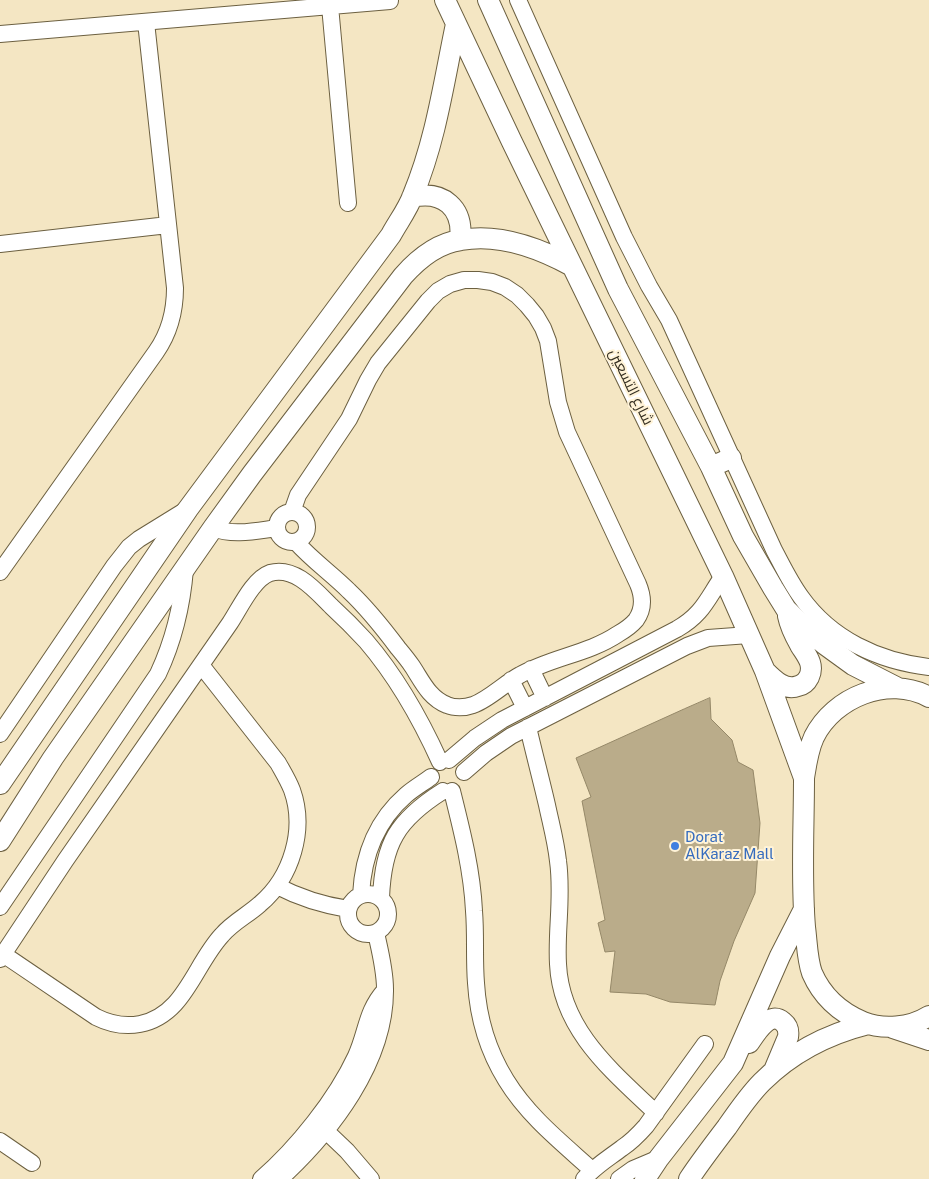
<!DOCTYPE html>
<html>
<head>
<meta charset="utf-8">
<style>
	body { margin:0 }
	canvas { display:block; background:#f4e6c3 }
</style>
</head>
<body>
<canvas width="929" height="1179"></canvas>
<script>
const ctx = document.querySelector('canvas').getContext('2d');
ctx.lineJoin = 'round';
function paint(path, color) {
  ctx.fillStyle = color;
  ctx.fill(path, 'evenodd');
}
function trace(path, color, width, dash) {
  ctx.strokeStyle = color;
  ctx.lineWidth = width;
  ctx.lineCap = dash ? 'butt' : 'round';
  ctx.setLineDash(dash || []);
  ctx.stroke(path);
}
function write(font, color, halo, rows, align = 'center') {
  ctx.font = font + ' "Public Sans",Cairo,sans-serif';
  ctx.lineWidth = 4;
  ctx.setLineDash([]);
  ctx.textBaseline = 'middle';
  ctx.strokeStyle = halo;
  ctx.fillStyle = color;
  for (const [text, x, y, turn = 0] of rows) {
    ctx.save();
    ctx.translate(x, y);
    ctx.rotate((+turn || 0) * Math.PI / 180);
    ctx.textAlign = isNaN(turn) ? turn : align;
    if (halo) ctx.strokeText(text, 0, 0);
    ctx.fillText(text, 0, 0);
    ctx.restore();
  }
}
const building = new Path2D(`
	M710 698 711 719 732 740 738 762 753 770 760 823 755 893 734 941 720 981 715 1005 670 1002 646 994 610 992 615 951 605 952 598 923 605 920 582 801 591 797 576 758 684 709Z`);
paint(building, '#baac8a');
trace(building, '#958868', 1);
const minor = new Path2D(`
	M518 0 624 237 649 286 669 320 774 550C782 565 790 582 801 597 831 639 878 661 929 667
	M330 6 348 203
	M0 34 390 1
	M0 244 168 225
	M292 512 298 495 349 419 368 380 378 363 428 301 438 291 450 284 464 280H478L492 282 505 287 517 295 527 305 536 316 543 328 548 341 558 402 567 432 638 584C643 596 644 609 636 620 631 626 625 630 618 634 588 654 552 657 520 675 505 683 488 700 473 705 465 708 454 708 447 705 429 698 422 681 412 666 408 660 403 654 398 648 383 628 367 608 349 591 332 574 312 560 296 542
	M277 527a15 15 0 1 1 30 0a15 15 0 1 1-30 0Z
	M213 528C233 536 255 531 277 528
	M0 572 156 352C170 332 175 312 175 288L146 22
	M531 669 545 698
	M511 680 525 708
	M528 727C534 753 541 779 547 805 551 824 556 842 558 861 563 896 556 930 558 964 561 1030 612 1071 656 1113
	M0 734 114 566 129 547 139 539 186 510
	M449 760 475 738 502 720 677 629C703 614 707 599 723 576
	M464 772 486 753 511 736 687 646 708 638 749 635
	M452 791C462 831 472 870 474 911 476 935 474 959 476 983 478 1016 488 1051 506 1080 528 1116 561 1142 592 1170
	M277 886C300 898 323 905 348 909
	M348 914a20 20 0 1 1 40 0a20 20 0 1 1-40 0Z
	M361 895C363 856 376 821 406 795 414 788 423 783 431 777
	M381 898C383 844 397 820 443 791
	M0 907 158 674C174 640 182 607 185 569
	M3 954 96 1017C110 1024 124 1027 140 1024 185 1015 194 965 222 935 233 922 248 915 260 904 292 877 306 829 292 790 288 780 283 772 278 763L201 665
	M0 959 65 861 230 623C240 608 253 579 270 573 295 566 315 590 331 606 343 617 355 629 366 641 396 676 421 720 440 762
	M326 1131 347 1151 371 1179
	M0 1141 32 1163
	M261 1179C297 1148 336 1099 356 1056 367 1032 366 1011 385 990
	M280 1179C331 1132 386 1062 385 989 385 970 380 951 376 933
	M584 1179C595 1166 609 1158 622 1148 631 1142 639 1134 646 1126L705 1044
	M619 1179 633 1169 659 1158`);
const major = new Path2D(`
	M445 0 512 142 723 576 765 671 804 778
	M488 0 618 289 711 467 743 536 773 588 786 609 804 627 824 644 853 665 898 688
	M412 197C443 190 464 208 460 240
	M711 467 731 458
	M765 671C774 680 785 691 798 686 803 685 807 681 809 677 815 664 806 655 800 645 795 636 790 626 788 616
	M929 697C888 675 834 697 814 737 808 750 806 765 804 778 804 827 801 879 805 927 807 942 807 959 812 973 822 996 839 1012 863 1022 883 1030 910 1028 929 1016
	M0 784 188 509 391 235C398 222 408 209 413 195 436 140 444 81 456 24
	M0 841 53 758 213 528 252 474 403 276C418 259 438 243 461 240 499 233 539 248 572 266
	M893 1028 929 1040
	M749 1043C756 1033 769 1010 783 1022 788 1026 789 1031 788 1037L775 1068
	M645 1179 659 1158 733 1063 780 956 804 909
	M689 1179C701 1161 714 1144 727 1127 738 1111 749 1095 762 1082 792 1052 828 1034 868 1024`);
trace(minor, '#6c6041', 18);
trace(major, '#6c6041', 22);
trace(minor, '#fff', 16);
trace(major, '#fff', 20);
for (const [x, y, r, color] of [
	[675,846,5,"#3f7fe0"]
]) {
  const dot = new Path2D();
  dot.arc(x, y, r, 0, 2 * Math.PI);
  ctx.fillStyle = color;
  ctx.fill(dot);
  trace(dot, '#fff3d7', 2);
}
write('15px', '#352f22', '#fff3d7', [
	["شارع التسعين",631,387,64]
]);
write('15px', '#366cbe', '#fff3d7', [
	["Dorat",685,837],
	["AlKaraz Mall",685,854]
], 'left');
</script>
</body>
</html>
